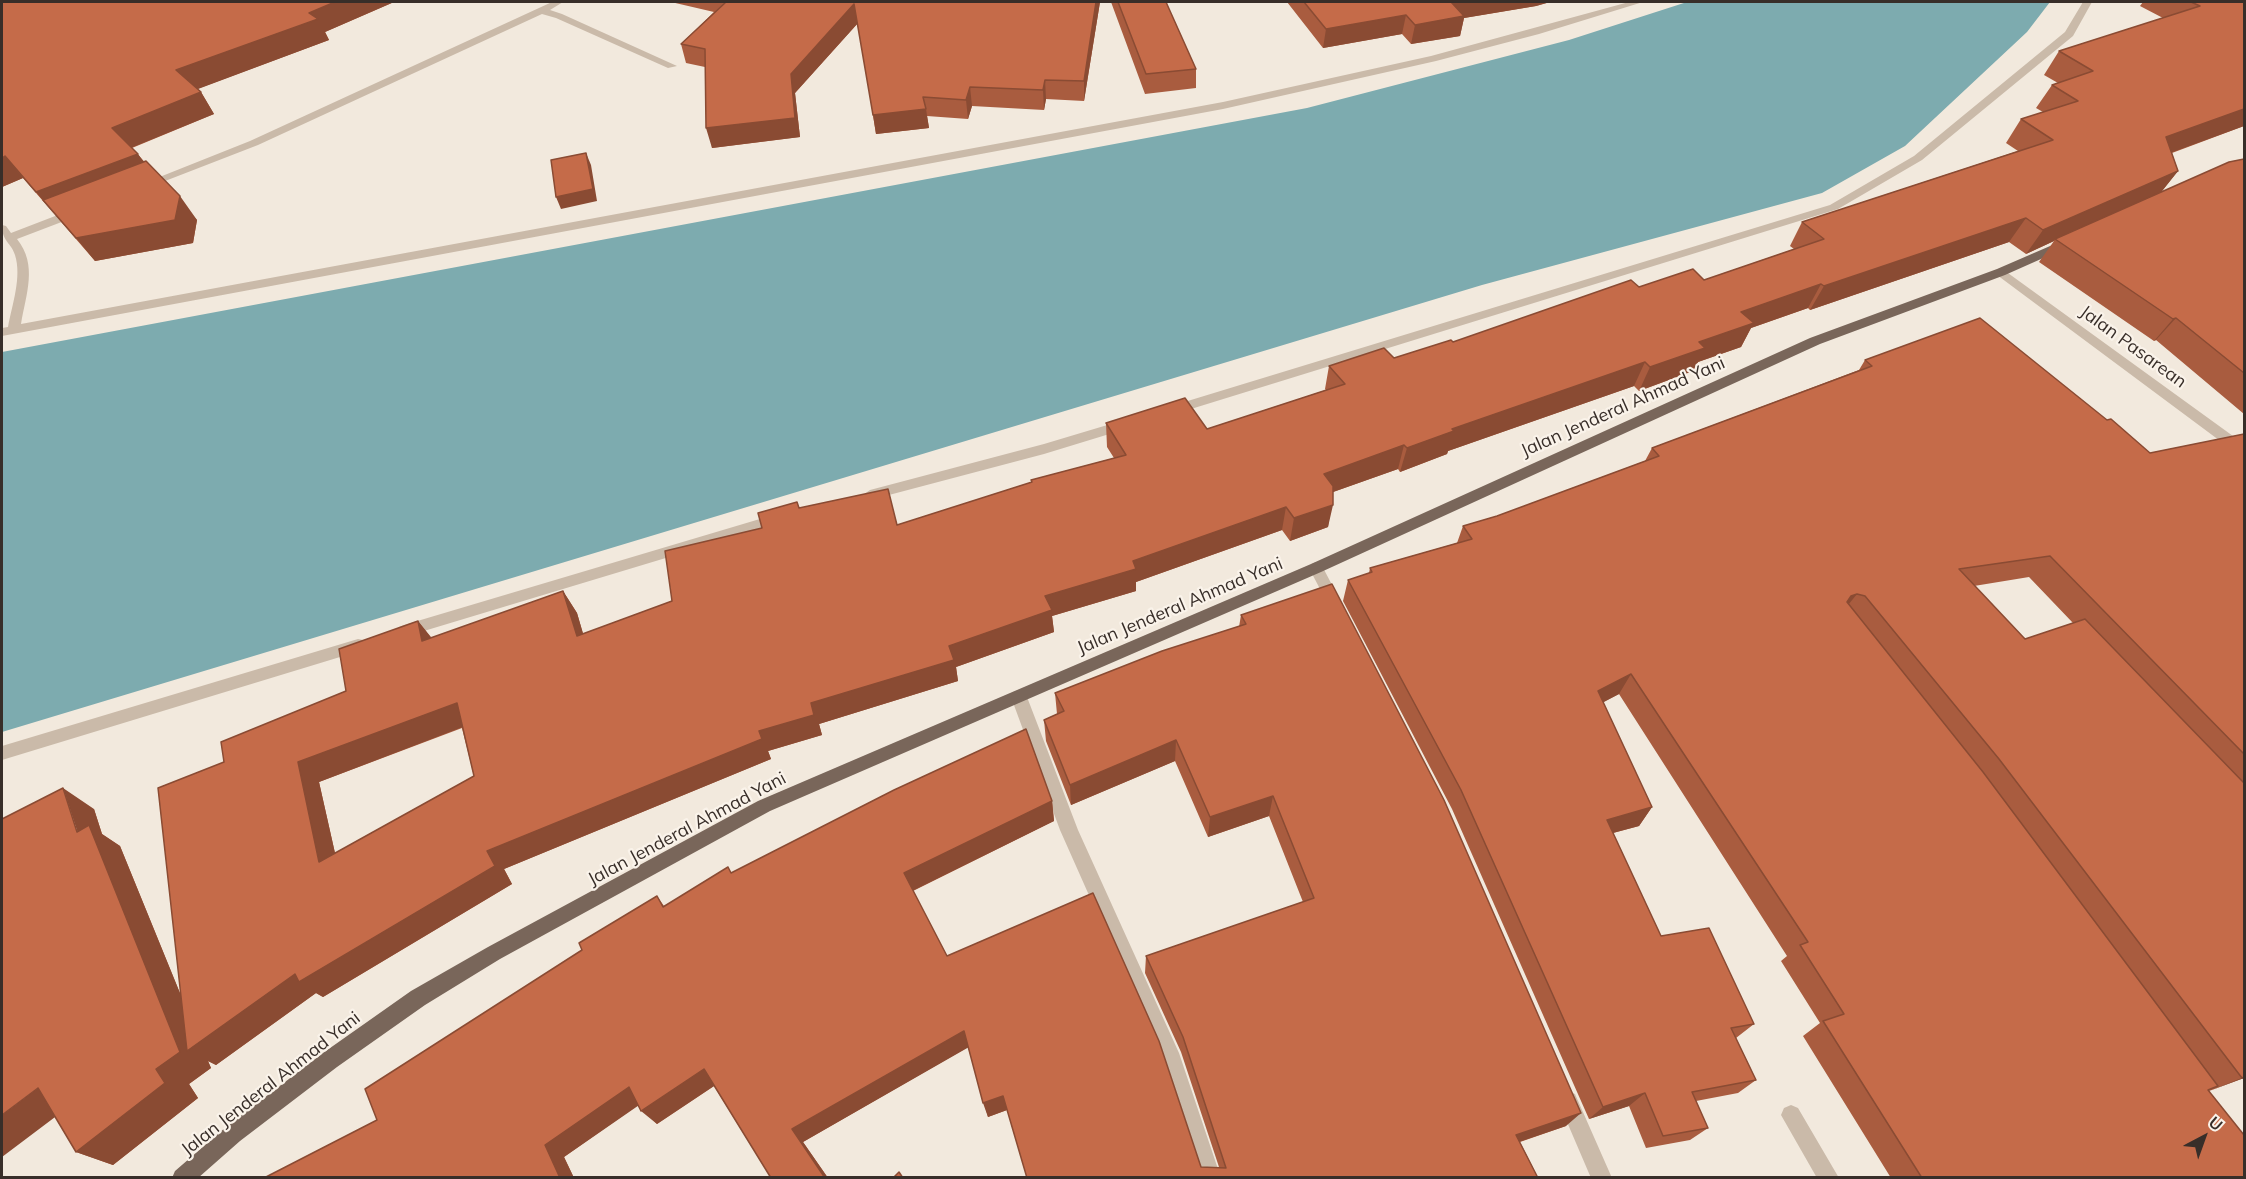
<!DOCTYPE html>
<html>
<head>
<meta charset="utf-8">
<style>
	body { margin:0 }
	#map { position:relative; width:2246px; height:1179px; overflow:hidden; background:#f2e9dd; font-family:Mulish,sans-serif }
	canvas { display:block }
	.frame { position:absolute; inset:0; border:3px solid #382e29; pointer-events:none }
	.north { position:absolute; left:2174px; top:1107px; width:60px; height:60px; -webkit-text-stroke:4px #faf3ea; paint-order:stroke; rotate:41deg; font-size:16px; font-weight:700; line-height:24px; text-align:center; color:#382e29 }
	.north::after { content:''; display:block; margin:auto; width:21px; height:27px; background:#382e29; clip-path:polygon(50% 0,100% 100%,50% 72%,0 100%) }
</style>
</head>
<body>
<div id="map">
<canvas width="2246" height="1179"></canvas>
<div class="frame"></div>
<div class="north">U</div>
</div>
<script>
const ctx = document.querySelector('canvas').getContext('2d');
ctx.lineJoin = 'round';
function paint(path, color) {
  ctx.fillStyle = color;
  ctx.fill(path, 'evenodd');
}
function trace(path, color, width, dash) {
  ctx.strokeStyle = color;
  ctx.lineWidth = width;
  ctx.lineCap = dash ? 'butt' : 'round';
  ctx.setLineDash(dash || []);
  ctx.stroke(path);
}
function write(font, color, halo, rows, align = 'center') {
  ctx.font = font + ' Mulish,sans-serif';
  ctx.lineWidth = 4.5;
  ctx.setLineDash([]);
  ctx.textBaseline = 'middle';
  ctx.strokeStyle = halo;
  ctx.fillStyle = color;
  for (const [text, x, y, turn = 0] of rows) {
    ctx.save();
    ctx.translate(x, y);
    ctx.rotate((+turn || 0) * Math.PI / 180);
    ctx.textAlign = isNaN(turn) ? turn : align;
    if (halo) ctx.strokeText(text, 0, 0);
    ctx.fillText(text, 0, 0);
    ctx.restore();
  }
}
paint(new Path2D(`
	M1687 2H2050L2027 32 1905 146 1822 193 1482 285 2 732V352L1307 108 1569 40Z`), '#7dabaf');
paint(new Path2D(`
	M552 2H563L550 10 562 14 677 66 668 68 556 18 542 14 258 145 147 188H139L137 186 250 141Z
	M1629 2H1643L1539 34 1436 61 1223 109 2 336V328L8 327C12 305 22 277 15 255 11 242 2 242 2 225L6 226 11 233 76 208 82 212 80 215 17 239C38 265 26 294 21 324L1223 102 1431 56Z
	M2083 2H2092L2073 36 1922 160 1838 209 1178 413 1173 415 1166 410 1168 407 1830 205 1914 156 2065 32Z
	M2001 268 2244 444V456L2239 455 1997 275 1995 272Z
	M1124 420 1129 422 1131 425 1129 428 1044 454 870 500 863 495 870 490 1044 444Z
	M780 513 785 514 787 518 785 522 404 637 399 635 396 631 399 627 404 625Z
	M1316 562 1321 564 1340 600 1343 604 1340 608H1330L1309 568 1311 564Z
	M358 639 363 640 366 645 363 650 2 760V746Z
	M1019 690 1025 692 1027 697 1078 830 1179 1053 1221 1178H1201L1160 1055 1060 830 1011 697 1013 692Z
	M1568 1091 1575 1094 1612 1178H1591L1558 1101 1561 1094Z
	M1791 1105 1798 1108 1839 1178H1817L1781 1115 1784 1108Z`), '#cabaa9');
paint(new Path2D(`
	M2064 240 2070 244 2068 247 2005 275 1820 344 1321 572 770 811 500 959 425 1005 337 1067 240 1141 198 1178H172L175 1171 226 1127 323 1053 411 991 488 947 758 801 1311 564 1810 338 1997 269Z`), '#79665a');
paint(new Path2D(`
	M2 2H394L325 32 329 40 197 89 201 92 214 114 132 148 197 220 193 243 95 261 23 178 2 187Z
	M671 2H1100L1084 101 1046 99 1044 110 972 106 968 119 927 116 929 128 876 134 858 23 795 93 800 137 712 148 705 67 686 63 681 44 714 12Z
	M1111 2H1166L1196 69V88L1145 94Z
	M1287 2H1550L1536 6 1464 18 1460 36 1411 44 1402 34 1323 48Z
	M2143 2H2244V126L2172 153 2178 171 2161 192 2244 159V414L2156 340 2154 341 2039 262 2054 241 2026 254 2009 242 1810 310 1808 308 1751 328 1741 347 1698 362 1693 371 1639 391 1634 386 1448 451 1447 454 1400 472 1398 469 1333 492 1328 527 1290 541 1282 530 1136 582V591L1052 616 1054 632 956 667 958 681 819 724 822 735 768 751 771 759 504 869 512 884 323 997 316 993 216 1065 208 1061 211 1068 189 1084 198 1098 113 1165 76 1152 55 1117 94 809 102 834 120 846 181 996 224 762 346 691 418 621 431 638 563 591 577 613 583 634 672 601 762 528 799 508 897 525 1032 482 1031 480 1114 458 1107 447 1106 423 1207 429 1326 390 1325 389 1329 366 1394 358 1453 342 1639 287 1704 280 1794 249 1790 246 1802 222 2018 151 2006 143 2021 119 2043 112 2036 108 2052 85 2058 83 2044 75 2059 51 2163 18 2140 6ZM462 728 474 776 335 853 319 782Z
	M1865 360 2107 420 2150 453 2244 434V1078L2209 1091 2244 1178H1891L1803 1036 1820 1023 1781 961 1787 956 1619 694 1603 702 1652 807 1639 826 1613 833 1661 936 1754 1024 1736 1038 1756 1080 1738 1093 1696 1101 1708 1128 1690 1140 1646 1148 1629 1106 1589 1119 1452 809 1343 601 1348 580 1369 573 1370 568 1457 543 1463 526 1497 516 1645 461 1652 448 1859 370ZM2029 577 2073 623 2025 639 1974 586Z
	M1241 615 1566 1126 1520 1142 1538 1178H1027L1007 1110 988 1117 968 1047 803 1142 828 1178H771L714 1086 657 1124 638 1105 564 1157 574 1178H264L377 1120 582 950 657 896 664 906 731 873 1052 801 1054 821 913 891 947 956 1201 1167H1219L1181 1052 1145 973 1146 956 1303 902 1269 816 1208 837 1175 761 1071 805 1046 741 1044 720 1057 714 1055 693 1239 627Z`), '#a95c3f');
paint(new Path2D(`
	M335 2H394L325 32 329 40 190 92 176 70Z
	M1096 2H1100L1084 101V81Z
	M1451 2H1550L1536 6 1464 18 1460 36 1411 44 1415 25Z
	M854 4 858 23 795 93 800 137 712 148 706 128 791 74Z
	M1406 15 1402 34 1323 48 1326 29Z
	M1045 80 1046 99 1044 110 1043 90Z
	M970 87 972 106 968 119 966 100Z
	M201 92 214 114 128 149 112 128Z
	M926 109 929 128 876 134 873 115Z
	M2244 109V126L2148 161 2166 137Z
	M586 153 591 165 597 201 561 209 556 197Z
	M138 154 154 176 43 200 54 214 36 192Z
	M5 156 23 178 2 187V158Z
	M2178 171 2159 195 2055 239 2054 241 2026 254 2043 230Z
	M180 196 197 220 193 243 95 261 76 238Z
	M2026 218 2009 242 1810 310 1824 286Z
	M1821 284 1808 308 1751 328 1741 347 1698 362 1693 371 1639 391 1650 367 1741 312Z
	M2176 318 2156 340 2154 341 2173 319Z
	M1645 362 1634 386 1448 451 1447 454 1400 472 1407 448 1452 429Z
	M1404 445 1398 469 1319 497 1324 474Z
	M1333 505 1328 527 1290 541 1294 518Z
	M1286 507 1282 530 1136 582V591L1052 616 1054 632 956 667 958 681 819 724 822 735 768 751 771 759 504 869 512 884 323 997 316 993 216 1065 208 1061 211 1068 189 1084 198 1098 113 1165 76 1152 156 1069 63 788 94 809 102 834 120 846 200 1042 295 974 487 851 759 731 811 703 949 646 1045 596 1133 561Z
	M563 591 577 613 590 657 577 636Z
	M1857 594 1840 615 1851 596Z
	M418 621 435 642 422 641Z
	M1631 674 1619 694 1587 711 1598 691Z
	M457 703 473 723 319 782 341 880 319 862 298 762Z
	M1176 740 1175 761 1071 805 1070 785Z
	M1273 796 1269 816 1208 837 1210 817Z
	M1052 801 1054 821 910 892 904 873Z
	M1652 807 1639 826 1594 838 1607 820Z
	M964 1031 969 1047 803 1142 828 1178H825L792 1129Z
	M704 1069 717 1084 657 1124 641 1111Z
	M2244 1077V1078L2209 1091Z
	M629 1087 645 1101 564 1157 574 1178H560L545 1145Z
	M38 1088 75 1102 2 1157V1115Z
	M1645 1093 1629 1106 1589 1119 1603 1107Z
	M1003 1096 1007 1110 988 1117 983 1103Z
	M1581 1113 1566 1126 1504 1147 1516 1135Z`), '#8a4b33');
const building = new Path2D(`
	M2 2H335L309 13 318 19 176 70 201 92 112 128 138 154 36 192 5 156 2 158Z
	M726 2H1096L1084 81 1045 80 1043 90 970 87 966 100 923 97 926 109 873 115 854 4 791 74 795 118 706 128 705 49 681 44Z
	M1118 2H1166L1196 69 1146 74Z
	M1304 2H1454H1451L1464 16 1415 25 1406 15 1326 29Z
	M2191 2H2244V109L2166 137 2178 171 2043 230 2026 218 1824 286 1821 284 1741 312 1754 323 1699 342 1705 348 1650 367 1645 362 1452 429 1454 431 1407 448 1404 445 1324 474 1333 486V505L1294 518 1286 507 1133 561 1136 569 1045 596 1052 610 949 646 954 660 811 703 814 715 759 731 762 739 487 851 495 866 299 982 295 974 187 1051 158 788 224 762 221 742 346 691 339 649 418 621 422 641 563 591 577 636 672 601 665 551 762 528 758 513 797 502 799 508 888 489 897 525 1032 482 1031 480 1126 455 1106 423 1185 398 1207 429 1345 384 1329 366 1384 348 1394 358 1451 340 1453 342 1631 280 1639 287 1693 269 1704 280 1824 239 1802 222 2053 140 2021 119 2078 101 2052 85 2093 71 2059 51 2200 6ZM457 703 474 776 319 862 298 762Z
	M586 153 593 189 556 197 551 160Z
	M2244 159V373L2176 318 2173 319 2055 239 2229 162Z
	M146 161 180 196 175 220 76 238 43 200Z
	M1980 318 2107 420 2111 419 2150 453 2244 434V754L2050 556 1959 569 2025 639 2085 619 2244 783V1077L2242 1078 1999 759 1865 596 1857 594 1851 596 1847 602 1983 772 2218 1086 2208 1090 2244 1135V1178H1922L1823 1021 1844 1014 1800 945 1808 942 1631 674 1598 691 1652 807 1607 820 1661 936 1709 928 1754 1024 1731 1028 1756 1080 1692 1092 1708 1128 1663 1136 1645 1093 1603 1107 1461 790 1348 580 1372 572 1370 568 1472 539 1463 526 1497 516 1659 456 1652 448 1872 366 1865 360Z
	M1332 584 1444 800 1581 1113 1516 1135 1538 1178H1027L1003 1096 983 1103 964 1031 792 1129 825 1178H771L704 1069 641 1111 629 1087 545 1145 560 1178H264L377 1120 365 1089 582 950 579 943 657 896 663 907 728 867 731 873 894 790 1026 729 1052 801 904 873 947 956 1093 893 1159 1041 1201 1167 1226 1168 1183 1037 1146 956 1314 898 1273 796 1210 817 1176 740 1070 785 1044 720 1064 711 1055 693 1162 651 1246 624 1241 615Z
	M63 788 77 832 89 825 180 1052 156 1069 165 1083 76 1152 38 1088 2 1115V819Z
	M899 1172 903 1178H893Z`);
paint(building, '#c56b49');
trace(building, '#8a4b33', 1.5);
write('18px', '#382e29', '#faf3ea', [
	["Jalan Pasarean",2133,347,36],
	["Jalan Jenderal Ahmad Yani",1623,407,-24],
	["Jalan Jenderal Ahmad Yani",1180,606,-23],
	["Jalan Jenderal Ahmad Yani",687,829,-28],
	["Jalan Jenderal Ahmad Yani",271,1084,-38]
]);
</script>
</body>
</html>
